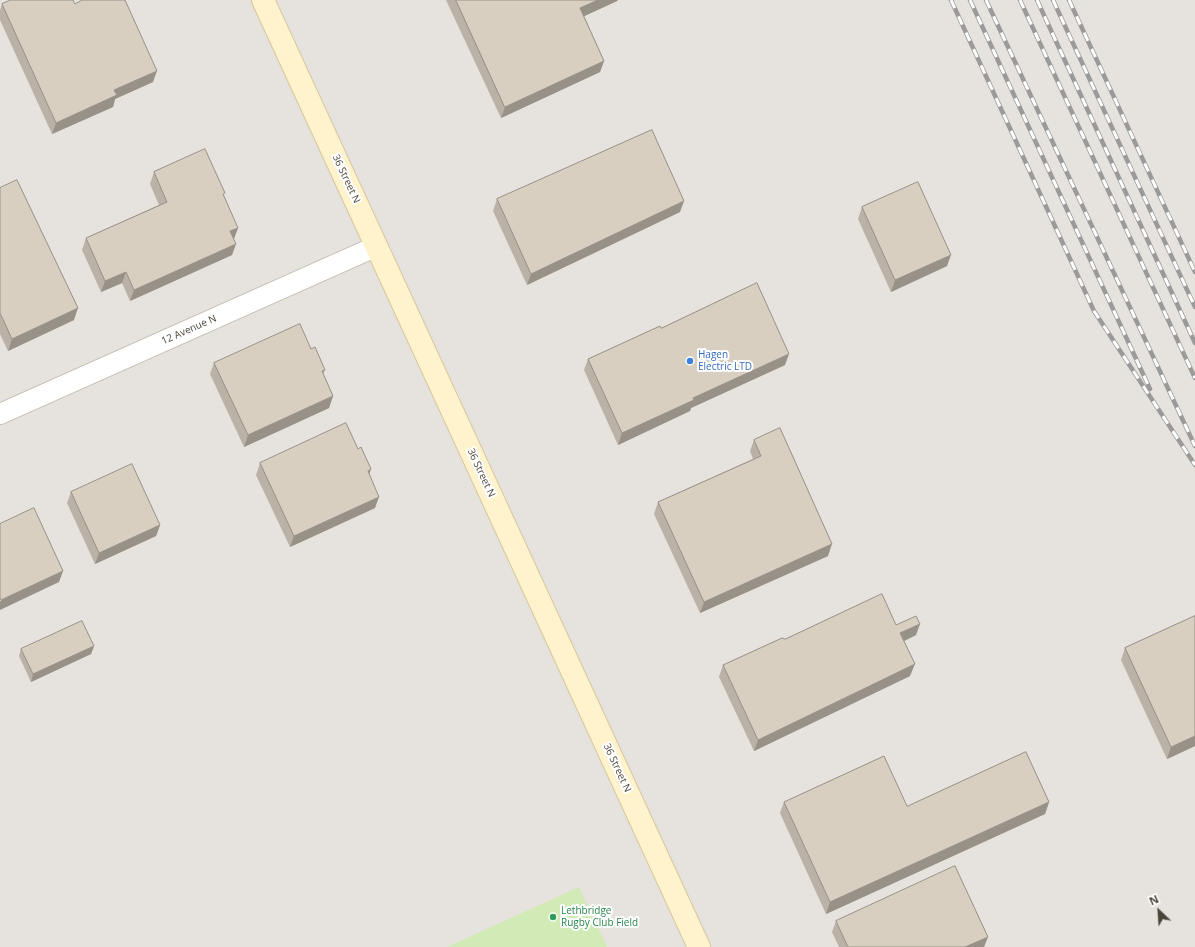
<!DOCTYPE html>
<html>
<head>
<meta charset="utf-8">
<style>
	body { margin:0 }
	#map { position:relative; width:1195px; height:947px; overflow:hidden; background:#f6f3ec; font-family:"Open Sans",sans-serif }
	canvas { display:block }
	.north { position:absolute; left:1139px; top:891px; width:40px; height:40px; -webkit-text-stroke:3px #fff; paint-order:stroke; rotate:335deg; font-size:11px; font-weight:700; line-height:16px; text-align:center; color:#4b4439 }
	.north::after { content:''; display:block; margin:auto; width:14px; height:18px; background:#4b4439; clip-path:polygon(50% 0,100% 100%,50% 72%,0 100%) }
</style>
</head>
<body>
<div id="map">
<canvas width="1195" height="947"></canvas>
<div class="north">N</div>
</div>
<script>
const ctx = document.querySelector('canvas').getContext('2d');
ctx.lineJoin = 'round';
function paint(path, color) {
  ctx.fillStyle = color;
  ctx.fill(path, 'evenodd');
}
function trace(path, color, width, dash) {
  ctx.strokeStyle = color;
  ctx.lineWidth = width;
  ctx.lineCap = dash ? 'butt' : 'round';
  ctx.setLineDash(dash || []);
  ctx.stroke(path);
}
function write(font, color, halo, rows, align = 'center') {
  ctx.font = font + ' "Open Sans",sans-serif';
  ctx.lineWidth = 4;
  ctx.setLineDash([]);
  ctx.textBaseline = 'middle';
  ctx.strokeStyle = halo;
  ctx.fillStyle = color;
  for (const [text, x, y, turn = 0] of rows) {
    ctx.save();
    ctx.translate(x, y);
    ctx.rotate((+turn || 0) * Math.PI / 180);
    ctx.textAlign = isNaN(turn) ? turn : align;
    if (halo) ctx.strokeText(text, 0, 0);
    ctx.fillText(text, 0, 0);
    ctx.restore();
  }
}
paint(new Path2D(`
	M0 0H1195V947H0Z`), '#e6e2dd');
paint(new Path2D(`
	M579 887 607 947H447Z`), '#d2eab5');
const street = new Path2D(`
	M0 414 377 246`);
const secondary = new Path2D(`
	M263 0 699 947`);
trace(street, '#c2bbae', 22);
trace(secondary, '#d6c79b', 24);
trace(street, '#fff', 20);
trace(secondary, '#fff3cd', 22);
const rail = new Path2D(`
	M951 0 1094 311 1195 465
	M970 0 1150 389
	M986 0 1195 446
	M1020 0 1195 378
	M1037 0 1195 343
	M1053 0 1195 307
	M1069 0 1195 272`);
trace(rail, '#9a9a9a', 4.5);
trace(rail, '#fff', 3, [9]);
paint(new Path2D(`
	M446 0H618L617 1 584 16 604 61 600 72 501 118Z
	M2 4H75L153 82 115 99 113 107 52 134 0 20V10Z
	M154 172 224 196 234 238 232 255 130 301 122 283 101 292 82 250 86 238 159 205 150 184Z
	M0 188 74 320 8 351 0 334Z
	M497 199 680 212 527 285 493 211Z
	M862 207 947 266 891 292 858 219Z
	M661 328 785 365 691 408 690 411 618 445 584 370 588 359Z
	M311 349 325 370 323 375 333 396 329 408 244 447 210 374 214 363Z
	M754 440 828 556 700 613 654 514 658 502 753 459 750 451Z
	M260 463 369 475 375 508 290 547 256 475Z
	M71 492 160 525 156 536 95 564 67 503Z
	M1195 616V746L1167 759 1121 660 1125 648Z
	M896 625 916 635 904 641 910 676 754 751 719 677 723 665 785 639Z
	M94 646 91 654 31 682 19 656 21 649Z
	M784 802 907 806 1049 802 1045 814 826 914 780 813Z
	M836 921 984 947H839L832 932Z`), '#bab2a6');
paint(new Path2D(`
	M598 0H618L617 1 576 20 580 8Z
	M604 61 600 72 501 118 505 107Z
	M157 71 153 82 115 99 113 107 52 134 56 123 114 90Z
	M684 201 680 212 527 285 531 274Z
	M238 228 234 239 230 231Z
	M236 244 232 255 130 301 134 290Z
	M951 255 947 266 891 292 895 280Z
	M126 272 122 283 101 292 105 281Z
	M78 308 74 320 8 351 12 339Z
	M789 354 785 365 691 408 690 411 618 445 622 433 693 398Z
	M333 396 329 408 244 447 248 435Z
	M371 469 367 481 368 471Z
	M379 497 375 508 290 547 294 536Z
	M160 525 156 536 95 564 99 553Z
	M832 544 828 556 700 613 704 602Z
	M63 571 59 582 0 610V602L1 600Z
	M920 624 916 635 896 645 900 633Z
	M94 646 91 654 31 682 33 674Z
	M915 664 910 676 754 751 758 740Z
	M1195 736V746L1167 759 1171 747Z
	M1049 802 1045 814 826 914 830 902Z
	M988 937 984 947H965Z`), '#979187');
const building = new Path2D(`
	M11 0H73L75 4 82 0H125L157 71 114 90 117 95 56 123 2 4Z
	M456 0H598L580 8 604 61 505 107Z
	M652 130 684 201 531 274 497 199Z
	M205 149 225 193 223 194 238 228 230 231 236 244 134 290 126 272 105 281 86 238 167 202 154 172Z
	M17 180 78 308 12 339 0 313V188Z
	M918 182 951 255 895 280 862 207Z
	M757 283 789 354 693 398 694 400 622 433 588 359 660 326 661 328Z
	M300 324 311 349 315 347 325 370 322 371 333 396 248 435 214 363Z
	M346 423 358 449 361 447 371 469 368 471 379 497 294 536 260 463Z
	M780 428 832 544 704 602 658 502 761 456 754 440Z
	M132 464 160 525 99 553 71 492Z
	M34 508 63 571 1 600 0 598V524Z
	M882 594 896 625 916 616 920 624 900 633 915 664 758 740 723 665 782 638 785 639Z
	M1195 616V736L1171 747 1125 648Z
	M82 621 94 646 33 674 21 649Z
	M1026 752 1049 802 830 902 784 802 884 756 907 806Z
	M955 866 988 937 965 947H848L836 921Z`);
paint(building, '#d8cfc1');
trace(building, '#979187', 1);
for (const [x, y, r, color] of [
	[690,361,4,"#3f7fe0"],
	[553,917,4,"#2e9e5b"]
]) {
  const dot = new Path2D();
  dot.arc(x, y, r, 0, 2 * Math.PI);
  ctx.fillStyle = color;
  ctx.fill(dot);
  trace(dot, '#fff', 1.5);
}
write('10px', '#4b4439', '#fff', [
	["36 Street N",346,179,65],
	["12 Avenue N",189,330,-24],
	["36 Street N",481,473,65],
	["36 Street N",617,768,65]
]);
write('10px', '#366cbe', '#fff', [
	["Hagen",698,355],
	["Electric LTD",698,367]
], 'left');
write('10px', '#27864d', '#fff', [
	["Lethbridge",561,911],
	["Rugby Club Field",561,923]
], 'left');
</script>
</body>
</html>
